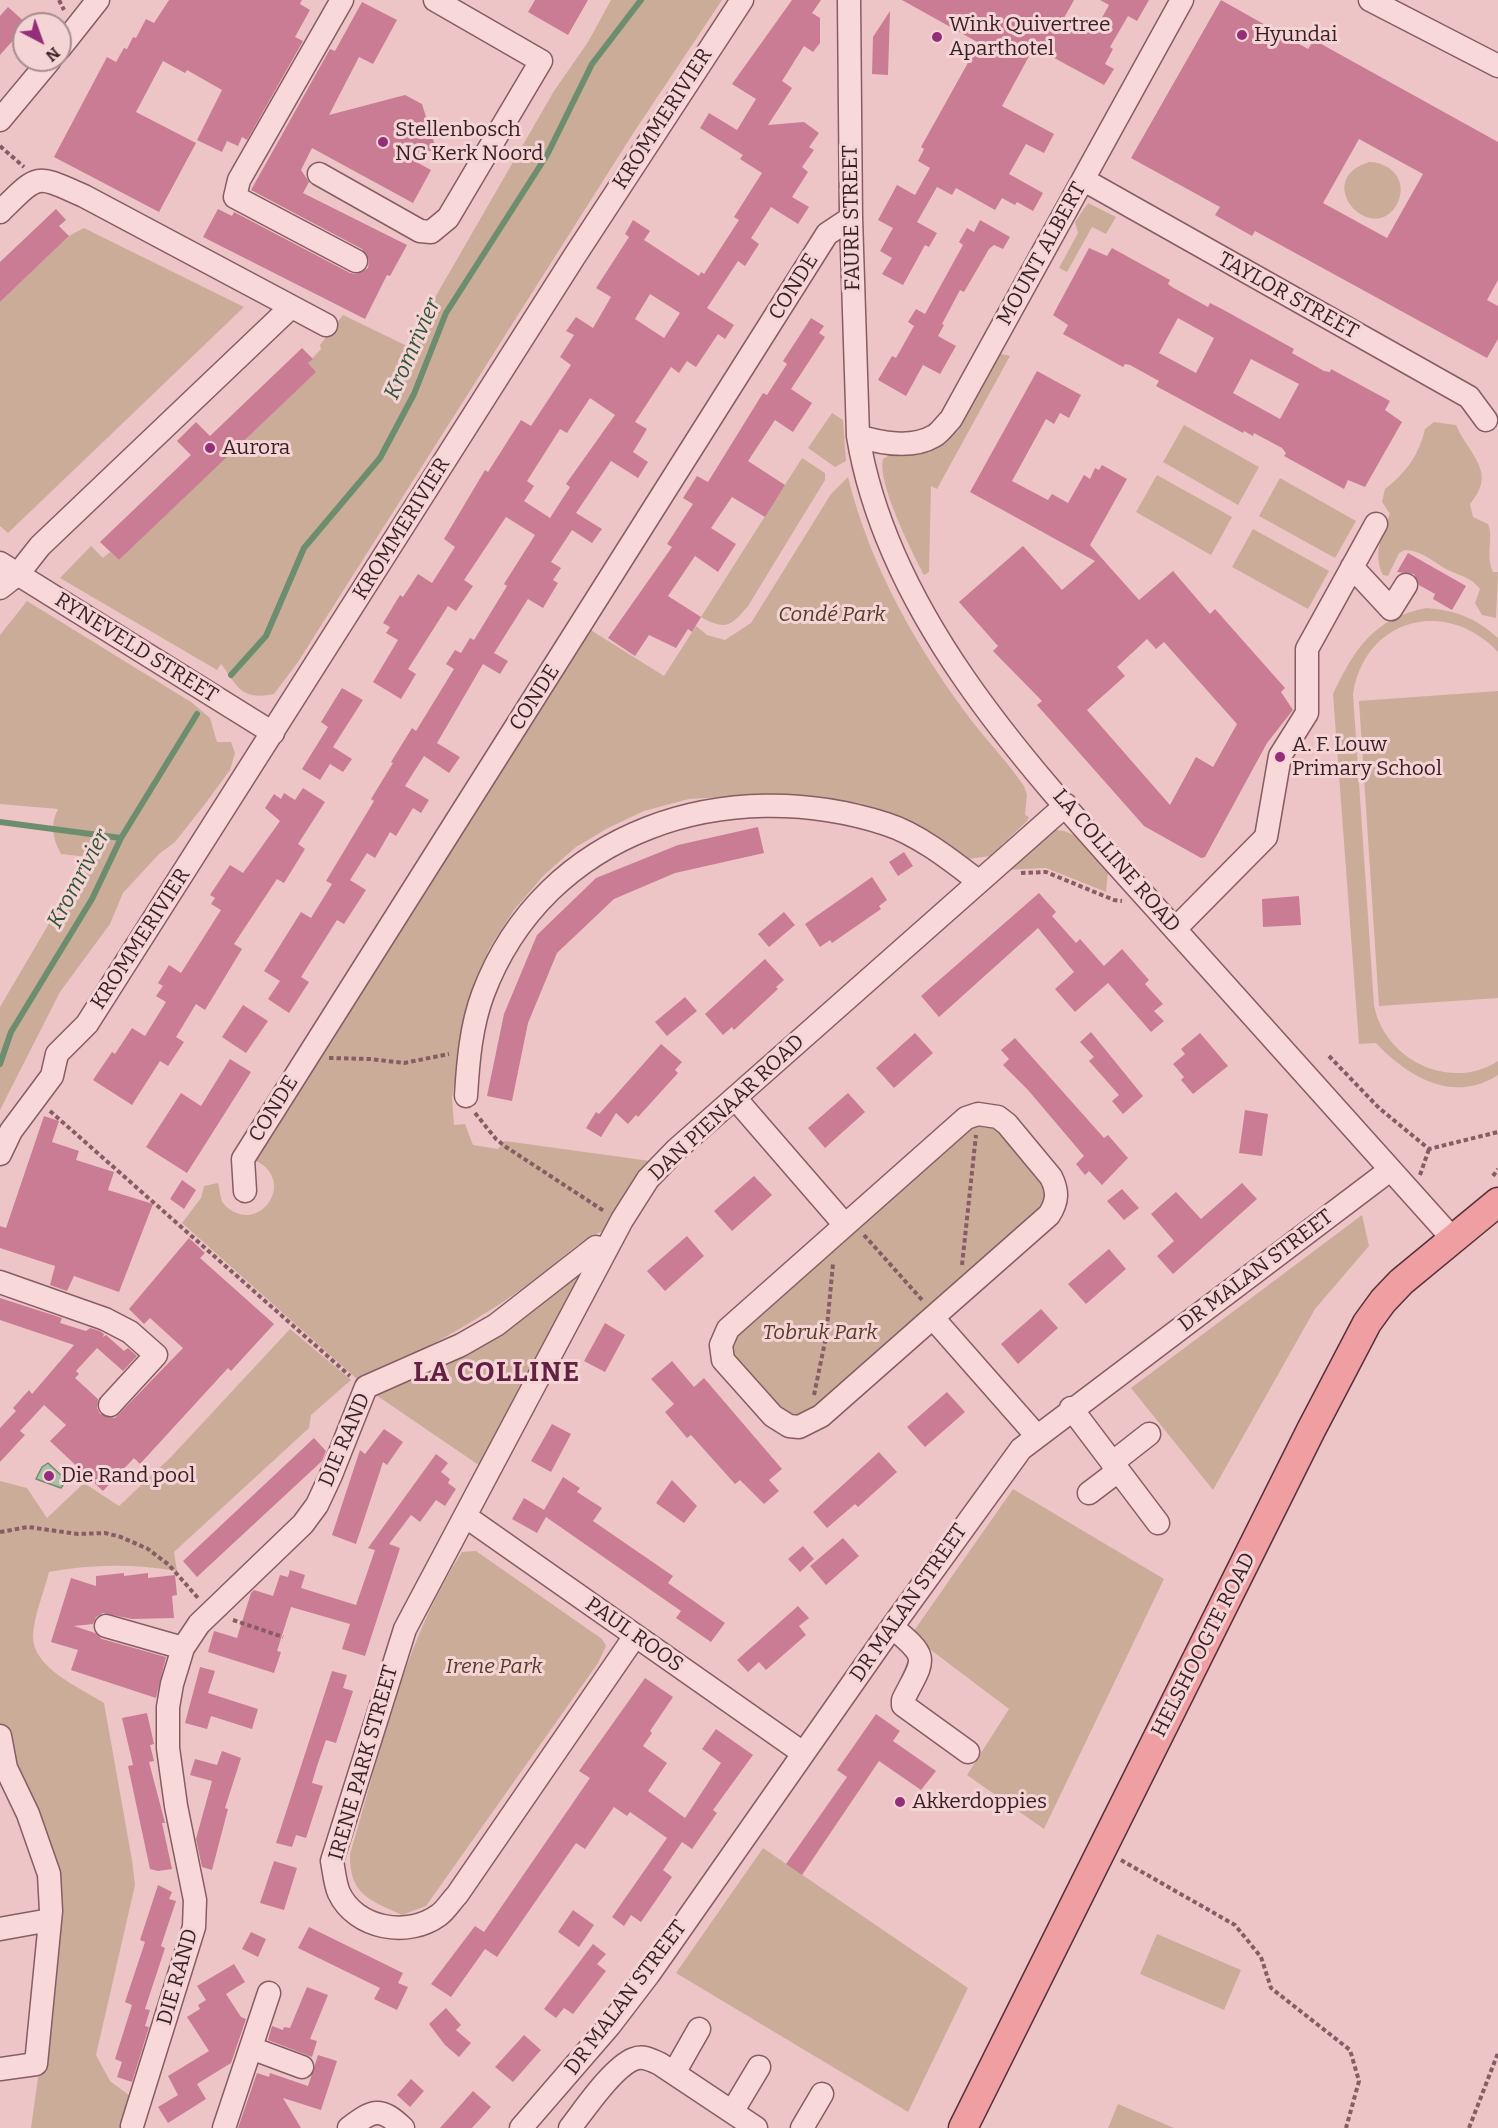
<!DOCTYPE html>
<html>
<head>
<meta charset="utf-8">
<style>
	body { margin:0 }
	#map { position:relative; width:1498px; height:2128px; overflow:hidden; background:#edc5c6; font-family:Bitter,serif }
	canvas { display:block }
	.north { position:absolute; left:12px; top:12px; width:60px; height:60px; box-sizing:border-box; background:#f4d4d5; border:2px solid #a98c8f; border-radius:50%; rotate:139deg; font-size:16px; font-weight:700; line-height:24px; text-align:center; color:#381f25 }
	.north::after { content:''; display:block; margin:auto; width:21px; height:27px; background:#942e7a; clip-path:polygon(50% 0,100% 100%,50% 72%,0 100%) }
</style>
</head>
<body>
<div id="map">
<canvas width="1498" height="2128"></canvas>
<div class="north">N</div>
</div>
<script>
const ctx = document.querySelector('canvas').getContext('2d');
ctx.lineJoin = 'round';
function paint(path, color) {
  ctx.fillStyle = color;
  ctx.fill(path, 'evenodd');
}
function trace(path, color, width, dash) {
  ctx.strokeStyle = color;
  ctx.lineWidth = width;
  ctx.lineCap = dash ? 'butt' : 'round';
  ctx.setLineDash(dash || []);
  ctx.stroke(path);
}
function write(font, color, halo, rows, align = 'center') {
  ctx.font = font + ' Bitter,serif';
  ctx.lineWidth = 6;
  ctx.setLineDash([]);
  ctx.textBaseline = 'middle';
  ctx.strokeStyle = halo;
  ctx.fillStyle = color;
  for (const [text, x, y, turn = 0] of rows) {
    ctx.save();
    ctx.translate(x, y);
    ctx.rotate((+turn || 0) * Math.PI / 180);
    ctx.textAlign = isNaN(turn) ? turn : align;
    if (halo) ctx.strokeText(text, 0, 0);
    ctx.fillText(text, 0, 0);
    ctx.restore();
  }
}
paint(new Path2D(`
	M611 0H722L634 132 298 662 274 694C240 701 238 686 221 664L217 670 60 578 91 546 103 558 110 552 119 560 315 372 308 363 321 349 320 345 343 315 407 346 554 91 588 42Z
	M1369 162C1390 162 1408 180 1398 202 1375 250 1309 181 1369 162Z
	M1088 203 1116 217 1106 234 1092 227 1067 272 1059 268 1078 233 1075 222Z
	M84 228 244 307 8 533 0 526V302L69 236Z
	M1002 354 1010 356 937 489 931 486 929 572 924 575C912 552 877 483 883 459L896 451 908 450 995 357Z
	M832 413 843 420 846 461 835 467 808 448Z
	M1434 422 1456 425C1469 455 1498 472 1470 504L1473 517 1488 524C1494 539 1485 554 1493 572H1498L1496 618 1482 615 1475 603 1480 589C1471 577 1460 576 1448 570 1433 562 1423 551 1405 550L1399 553 1388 576 1383 575C1373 557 1381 532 1390 514L1382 502 1385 489C1406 473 1419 455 1425 429Z
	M1184 425 1259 467 1238 505 1163 462Z
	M802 458 825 473V480L748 606C731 626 726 631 701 617Z
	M1157 475 1232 517 1211 555 1136 512Z
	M848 477C870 567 919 652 975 725 991 745 1009 764 1024 786L1027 795 1025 815 1029 817 1027 821 990 856 968 859 916 823 860 803 779 794 689 799 644 811 608 828 576 847 544 875 514 910 489 949 465 1022 452 1097 454 1125 465 1124 473 1145 498 1149 505 1141 650 1161 608 1231C591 1230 561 1259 547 1270 488 1316 426 1350 358 1380L182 1223 201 1198 204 1186 218 1183 222 1202C256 1242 302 1179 252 1159L589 629 664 676 696 626 707 635 725 640 751 623 831 494Z
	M1280 478 1356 521 1335 558 1259 516Z
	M1253 529 1329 571 1308 609 1232 567Z
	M27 601 191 702 210 718 217 742H231L235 753 230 770 205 804 175 842 159 854 123 893 110 924 60 992 0 1110V1007L88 857 61 854C52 837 50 825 58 809L0 804V635Z
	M1426 608C1455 610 1476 618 1498 638V652C1446 597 1365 618 1353 694L1374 1005C1384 1060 1451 1092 1498 1061V1075C1453 1104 1408 1077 1376 1043L1359 1044 1333 694C1355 648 1373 619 1426 608Z
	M1498 691V998L1379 1006 1359 701Z
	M1056 830C1080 831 1093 854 1108 871L1106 892 1046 868 1003 870 1050 832Z
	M986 1122 999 1128 1046 1183 1045 1202 1038 1211 812 1413 795 1419 783 1415 735 1361 732 1349 734 1336 970 1125Z
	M1362 1215 1369 1246 1315 1309 1213 1490 1131 1388Z
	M588 1264 483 1468 373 1393Z
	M290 1329 351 1380 311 1415 309 1428 174 1552 177 1571C134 1564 92 1564 49 1572 44 1592 34 1615 33 1636 32 1668 81 1688 104 1703L132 1860 135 1885 96 2055 110 2081 134 2099 125 2128H31L48 2006 57 1882 0 1729V1481L27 1488 47 1518 84 1483 119 1506 170 1458Z
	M1013 1489 1164 1579 1044 1829 967 1775 1009 1709 911 1635Z
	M476 1551 602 1639 606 1646 598 1663 426 1906 402 1915C370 1900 349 1895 350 1854 381 1751 403 1643 462 1552Z
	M763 1848 968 1988 908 2112 676 1973Z
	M1157 1934 1241 1970 1224 2010 1140 1974Z
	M1118 2104 1174 2128H1108Z`), '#cbac99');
const water = new Path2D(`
	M48 1463 66 1480 61 1488 36 1479 42 1467Z`);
paint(water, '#a7c0a7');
trace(water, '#6d8e6e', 1.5);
trace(new Path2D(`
	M231 675 266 636 304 548 380 458 414 394 446 313 547 155 592 64 641 0
	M0 822 121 838
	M0 1064 11 1032 92 899 121 838 197 714`), '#6d8e6e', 6);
paint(new Path2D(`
	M169 0H302L300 4 310 10 295 37 303 41 247 140 242 137 238 146 227 141 222 152 197 140 222 90 187 70 185 73 163 61 136 112 196 143 159 212 54 157 107 57 116 62 124 48 127 49 133 37 136 38 146 19 154 23Z
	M535 0H588L568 35 528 12Z
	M792 0H821L812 13 820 18V43L813 52 804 46 782 81 792 88 768 125 804 122 819 133 809 147 814 150 802 167 808 172 792 197 809 207 798 224 771 207 751 238 759 244 745 266 738 261 707 308 734 325 725 339 718 334 696 367 687 361 679 373 671 367 635 422 647 429 633 452 648 462 638 478 611 461 576 513 602 529 592 543 572 530 551 562 561 568 553 580 558 583 543 608 528 599 494 653 508 661 500 674 483 664 437 743 460 757 449 773 424 756 405 786 429 800 421 813 413 808 396 836 390 832 375 858 367 853 350 880 366 890 344 924 337 920 301 977 309 982 289 1013 268 999 280 981 264 971 301 912 311 918 332 884 326 881 374 801 371 799 393 763 391 762 412 728 416 731 454 669 446 664 455 650 461 653 470 638 474 640 507 586 504 584 535 535 506 517 464 580 473 586 456 611 448 606 408 669 416 674 401 699 373 682 398 640 386 633 390 627 383 623 400 595 403 597 418 574 432 583 455 547 444 539 485 470 488 472 521 420 531 426 571 365 560 357 574 335 566 331 576 317 593 328 611 297 596 288 629 237 625 234 633 220 650 231 644 240 699 276 701 272 704 274 739 220 734 217 762 173 740 159 743 155 700 128 709 113 737 130 756 99 732 84ZM650 294 680 313 664 338 635 319ZM590 398 615 415 566 484 570 487 550 518 524 501 534 486 527 481 560 429 567 433Z
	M902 0H1074L1064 18 1093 34 1109 5 1100 0H1149L1137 21 1128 16 1110 47 1113 49 1105 64 1114 69 1104 85 1034 47 1002 106 1054 134 1044 153 1026 144 1009 174 1043 193 1033 211 1017 202 1015 205 1002 198 995 210 956 188 952 195 937 187 917 222 937 233 929 247 925 245 903 285 882 274 892 258 880 251 893 228 878 220 897 185 915 195 930 168 918 161 924 149 921 147 979 43Z
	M1221 0 1308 49 1314 40 1498 142V280L1487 300 1498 306V339L1487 358 1255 231 1252 236 1215 215 1220 207 1131 158ZM1359 139 1423 174 1387 238 1323 203Z
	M362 2 397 20 373 64 359 57 329 115 405 95 422 104 436 149 409 158 431 170 413 203 312 148 301 170 309 182 303 193 407 245 390 276 387 275 365 319 203 237 218 209 232 216 234 212 350 273 357 274 368 268 369 260 362 249 251 190 330 49 335 51Z
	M8 7 27 24H24V28L0 55V16Z
	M890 11 888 75 872 74 873 37Z
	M56 209 66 220 59 226 69 236 0 302V262Z
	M980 220 1010 237 1003 249 994 245 989 249 964 292 960 290 942 324 944 325 938 336 956 346 940 374 923 365 906 396 878 380 892 356 896 358 914 326 908 322 916 309 925 314 963 245 959 242 967 228 974 232Z
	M1089 248 1107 256 1112 248 1170 280 1168 284 1172 287 1208 307 1210 303 1222 309 1294 349 1292 353 1324 371 1330 372 1331 369 1390 401 1385 410 1402 422 1365 487 1348 480 1344 489 1284 456 1286 453 1282 448 1254 433 1253 436 1244 431 1243 433 1156 386 1159 381 1130 365 1125 364 1123 367 1063 334 1068 325 1053 315ZM1178 318 1214 338 1196 373 1159 353ZM1251 359 1299 384 1280 419 1233 393Z
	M811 318 824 326 819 333 825 337 791 389 812 403 793 432 775 420 748 461 785 485 765 517 732 497 711 528 736 544 718 572 695 556 668 596 701 617 692 632 688 629 676 648 649 635 635 656 608 638 672 547 667 544 693 504 683 498 697 476 708 482 763 393 767 395 787 364 783 361Z
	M302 348 313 359 308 363 316 372 119 560 100 542 191 455 177 441 196 422 210 436Z
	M1037 371 1081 395 1069 418 1060 413 1054 424 1046 419 1012 481 1048 500 1052 494 1068 503 1084 475 1090 479 1095 468 1099 470 1102 465 1127 479 1090 545 1139 600 1173 571 1210 614 1215 609 1285 688 1281 692 1293 710 1267 743 1205 857 1201 858 1144 826 1037 705 1042 701 993 651 998 646 959 602 1023 546 1062 590 1095 561 970 492ZM1147 639 1156 649 1164 642 1237 724 1213 767 1196 757 1170 805 1087 710 1125 676 1117 667Z
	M1408 553 1466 586 1452 610 1433 599 1435 594 1419 585 1414 574 1397 572Z
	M342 688 363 700 333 747 352 759 343 772 330 764 320 780 302 769 328 727 321 722Z
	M303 788 325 802 298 844 305 849 284 883 277 879 234 944 242 949 205 1010 196 1004 176 1037 184 1042 168 1066 160 1061 132 1105 93 1080 112 1052 115 1054 132 1028 145 1036 166 1002 156 996 163 986 158 983 169 965 181 973 221 910 211 904 215 898 210 895 230 865 243 873 280 821 265 808 274 794 281 799 284 793 295 800Z
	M758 827 764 853 675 873 614 899 557 953 528 1023 512 1101 487 1096 504 1014 537 935 596 878 678 845Z
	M904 852 913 866 898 876 889 862Z
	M872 877 887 900 879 906 881 909 832 943 830 940 820 947 805 924Z
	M1039 893 1056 912 1052 916 1076 943 1080 939 1104 966 1122 949 1149 980 1145 984 1163 1004 1154 1011 1164 1021 1151 1032 1108 983 1075 1012 1055 989 1074 972 1038 928 939 1017 921 996Z
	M1299 896 1301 925 1263 927 1262 899Z
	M784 912 795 925 769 947 758 934Z
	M765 959 784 980 776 987 778 989 734 1030 732 1027 723 1035 705 1014Z
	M685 997 697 1011 667 1036 655 1022Z
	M243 1005 268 1021 246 1053 222 1037Z
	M1091 1032 1143 1096 1123 1114 1112 1101 1119 1095 1089 1061 1094 1057 1080 1042Z
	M915 1033 933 1053 894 1088 876 1068Z
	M1200 1033 1228 1066 1193 1094 1181 1080 1184 1077 1173 1064 1185 1054 1181 1049Z
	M1015 1038 1104 1138 1108 1135 1128 1158 1102 1185 1089 1171 1085 1175 1076 1164 1084 1156 1028 1090 1003 1065 1009 1059 1001 1050Z
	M661 1044 682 1062 675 1070 678 1073 638 1117 636 1115 628 1124 616 1113 601 1137 586 1128 596 1112 599 1114Z
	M230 1059 251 1072 187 1173 146 1147 181 1093 201 1106Z
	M848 1093 865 1112 825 1148 808 1128Z
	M1245 1110 1268 1114 1262 1156 1239 1153Z
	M44 1116 59 1121 52 1142 79 1151 76 1160 114 1172 108 1190 153 1204 119 1292 74 1276 67 1291 50 1285 55 1266 0 1248V1226L6 1228Z
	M754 1176 772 1195 732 1231 714 1211Z
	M182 1180 196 1190 184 1209 170 1199Z
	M1242 1183 1257 1199 1173 1274 1157 1256 1174 1241 1151 1214 1176 1192 1201 1219Z
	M1122 1189 1139 1208 1124 1220 1107 1201Z
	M687 1236 704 1256 665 1291 647 1271Z
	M189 1238 205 1253 200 1258 274 1324 231 1371 228 1368 140 1464 134 1458 103 1491 50 1441 66 1425 44 1405 20 1431 25 1435 0 1462V1428L16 1411 13 1408 29 1390 32 1394 74 1345 0 1320V1298L62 1318 60 1323 86 1331 90 1328 100 1331 104 1334 103 1337 106 1335 124 1351 128 1348 137 1356 123 1371 97 1348 76 1371 79 1374 75 1378 98 1399 97 1408 100 1414 115 1418 183 1348 150 1318 144 1324 129 1309Z
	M1109 1249 1126 1269 1086 1304 1068 1284Z
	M1041 1309 1058 1328 1018 1364 1001 1344Z
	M605 1323 625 1335 605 1372 584 1361Z
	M672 1361 694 1387 704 1378 782 1469 769 1480 779 1491 764 1504 740 1480 735 1484 691 1435 687 1438 665 1412 674 1404 651 1379Z
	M947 1392 965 1412 925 1447 907 1427Z
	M552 1424 571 1434 551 1472 531 1461Z
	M384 1429 403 1442 387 1465 383 1462 356 1544 332 1535 360 1450 365 1454Z
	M314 1438 326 1451 322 1461 197 1577 183 1561Z
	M879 1452 897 1472 858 1507 855 1504 827 1528 813 1512Z
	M436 1454 448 1463 441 1472 450 1479 448 1483 456 1489 445 1506 436 1500 420 1522 411 1515 389 1544 400 1548 365 1656 342 1649 350 1624 291 1607 277 1651 281 1652 274 1673 208 1652 214 1631 237 1638 251 1593 254 1590 273 1596 280 1575 288 1577 290 1570 305 1575 301 1588 356 1605 375 1550 368 1548Z
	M563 1477 580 1488 577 1492 602 1508 593 1521 673 1576 668 1583 725 1623 711 1642 676 1618 681 1611 546 1517 537 1533 512 1519 524 1498 544 1510Z
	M672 1480 697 1506 684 1523 656 1503Z
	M843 1538 859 1556 826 1585 810 1566Z
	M803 1546 814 1559 800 1572 788 1559Z
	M124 1573V1576L148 1573V1578L175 1575 177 1595 172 1596 174 1618 132 1619 103 1613 96 1617 93 1624 74 1626 95 1633 102 1639 166 1657 156 1698 71 1670 78 1650 51 1642 71 1578 96 1586V1576Z
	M798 1606 809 1618 799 1626 806 1635 766 1670 759 1662 748 1672 737 1660Z
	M200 1667 215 1671 208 1693 258 1709 252 1729 211 1716 207 1729 185 1723Z
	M332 1671 347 1675 343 1688 353 1691 336 1743 326 1740 317 1766 312 1783 323 1786 306 1838 296 1835 292 1847 276 1843Z
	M645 1678 673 1697 650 1731 652 1733 643 1746 667 1763 648 1791 685 1818 721 1763 702 1749 716 1729 753 1755 713 1810 717 1813 692 1849 682 1842 663 1870 672 1877 641 1922 631 1915 624 1926 612 1917 667 1838 630 1812 627 1816 614 1807 585 1849 576 1843 497 1957 485 1949 451 1997 431 1984 475 1926 484 1932 590 1778 579 1771Z
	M147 1713 154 1744 150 1745 154 1761 149 1762 165 1823H162L172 1869 158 1871 150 1869 128 1766 133 1765 122 1718Z
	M876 1714 900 1731 893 1741 936 1771 921 1790 879 1761 802 1875 786 1864 847 1777 837 1770Z
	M222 1751 241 1758 225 1808 228 1809 212 1870 202 1867 196 1839 212 1781 190 1775 195 1759 217 1765Z
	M274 1861 297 1868 284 1910 260 1903Z
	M158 1885 172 1892 169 1899 176 1901 161 1946 165 1948 145 2009 150 2010 145 2026 149 2027 132 2082 117 2077 122 2062 115 2059 132 2005 125 2002 145 1942 140 1940Z
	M573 1910 594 1925 579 1947 558 1932Z
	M309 1927 403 1973 398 1983 408 1987 397 2010 374 1999 380 1988 298 1948Z
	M251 1932 266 1939 258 1957 242 1949Z
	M593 1944 606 1954 597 1964 606 1971 573 2014 564 2008 556 2018 544 2009Z
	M234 1964 245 1982 226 1994 241 2017 246 2019 231 2063 197 2084 206 2099 168 2123 158 2107 178 2095 168 2076 209 2051 187 2017 200 2009 198 2005 206 2000 197 1986Z
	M307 1987 328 1995 310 2039 317 2041 312 2057 268 2040 272 2026 283 2030 284 2027 290 2028Z
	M446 2008 461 2025 456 2030 471 2043 459 2057 445 2045 429 2024Z
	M524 2035 541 2050 513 2082 495 2067Z
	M318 2055 337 2061 321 2110 283 2098 301 2128H238L257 2073 269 2077 270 2073 308 2086Z
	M411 2079 424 2091 410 2107 397 2095Z
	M473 2091 491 2107 472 2128H440Z`), '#ca7c95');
const minor = new Path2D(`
	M342 0 239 180 235 197 356 261
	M849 0 851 218 858 436C890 632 1054 793 1181 936 1271 1037 1361 1138 1452 1238
	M1370 0 1498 66
	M60 48 98 0
	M0 120 50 60
	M319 174 420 231 431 232 448 218 541 61 435 0
	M1084 180 1469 397 1486 420
	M0 212C40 173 34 174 84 196L326 325
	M858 436C880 443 912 449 934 436 940 433 946 424 951 419L1182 0
	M0 563 273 733
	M1352 567 1391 609 1406 585
	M0 588 18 574 40 546 291 307
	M1175 929 1266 837 1280 756 1307 713V649L1376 524
	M466 1096C468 1062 471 1026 483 994 545 829 728 773 886 824 918 834 952 861 978 881
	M735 1098 845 1225
	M978 1114 998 1117 1007 1124 1051 1177C1058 1191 1058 1201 1049 1215L821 1416 799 1427 789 1426 773 1416 723 1360 721 1345 728 1329 966 1118Z
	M0 1154 11 1131 52 1076 57 1054 87 1024 574 257 742 0
	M245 1191 243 1159 827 234 851 218
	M0 1282 105 1319 130 1332 156 1355 110 1405
	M933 1318 1036 1435
	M1071 1408 1158 1523
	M1112 1463 1149 1434
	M1089 1493 1118 1471
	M465 1516 803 1753
	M106 1626 183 1648
	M892 1627C931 1659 924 1658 903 1700V1705L968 1752
	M635 1636 457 1895C451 1901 446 1910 439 1915 408 1938 356 1929 339 1893 335 1884 334 1871 332 1861L405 1629 622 1220 648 1179 677 1149 1066 805
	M0 1736 6 1768 28 1814 49 1874 51 1911 36 2064 0 2069
	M0 1929 50 1920
	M251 2048 302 2067
	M674 2073 699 2029
	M732 2112 759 2067
	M132 2126 194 1927 195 1900 176 1806 168 1748V1707L172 1684 183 1648 199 1624 303 1524 317 1505 331 1475 366 1387 461 1345 496 1325 596 1247 606 1250
	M224 2128 269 1993
	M349 2128C373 2110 380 2106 403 2128
	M521 2128 610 2025 649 1974 892 1627 1021 1449 1390 1170
	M570 2128C584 2110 613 2067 634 2059 643 2055 652 2060 660 2064L756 2128
	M802 2128 822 2094`);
const major = new Path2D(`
	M963 2128 1311 1430 1367 1323 1383 1301 1401 1282 1498 1202`);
trace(minor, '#875c64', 25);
trace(major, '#55303a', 31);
trace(new Path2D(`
	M59 0 64 10
	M0 146 24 167
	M1021 873 1046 872 1114 900 1122 901
	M1329 1056 1379 1108 1429 1149 1498 1132
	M329 1058 370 1059 404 1063 449 1054
	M50 1111 350 1376
	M475 1113 496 1139 506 1147 604 1211
	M1420 1175 1429 1149
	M1493 1176 1498 1169
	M864 1235 923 1301
	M962 1265 976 1135
	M814 1395 826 1337 833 1264
	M0 1532 28 1527 78 1534 105 1533 121 1537 148 1549 169 1565 198 1598
	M233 1620 283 1637
	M1121 1860 1235 1925 1261 1957 1271 1988 1350 2050 1359 2081 1346 2128
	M1469 2128 1498 2053`), '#875c64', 4, [4.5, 3]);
trace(minor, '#f8d8d9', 22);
trace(major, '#ef9ea2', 28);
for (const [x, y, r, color] of [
	[1242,35,6,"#942e7a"],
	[937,37,6,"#942e7a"],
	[383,142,6,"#942e7a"],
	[210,448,6,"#942e7a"],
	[1280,757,6,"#942e7a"],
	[49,1476,6,"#942e7a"],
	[900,1802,6,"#942e7a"]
]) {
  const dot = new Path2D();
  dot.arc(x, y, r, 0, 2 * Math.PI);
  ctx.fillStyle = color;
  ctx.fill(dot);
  trace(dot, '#f4d4d5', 2);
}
write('21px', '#381f25', '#f4d4d5', [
	["Wink Quivertree",949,25],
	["Aparthotel",949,49],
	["Hyundai",1254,35],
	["Stellenbosch",395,130],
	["NG Kerk Noord",395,154],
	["Aurora",222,448],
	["A. F. Louw",1292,745],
	["Primary School",1292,769],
	["Die Rand pool",61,1476],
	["Akkerdoppies",912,1802]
], 'left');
write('21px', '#381f25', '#f4d4d5', [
	["KROMMERIVIER",663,119,-57],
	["FAURE STREET",852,218,-91],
	["MOUNT ALBERT",1042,254,-61],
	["CONDE",794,287,-58],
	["TAYLOR STREET",1288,296,29],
	["KROMMERIVIER",402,529,-58],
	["RYNEVELD STREET",136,648,32],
	["CONDE",535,698,-57],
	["LA COLLINE ROAD",1116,861,49],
	["KROMMERIVIER",141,939,-57],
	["DAN PIENAAR ROAD",727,1108,-43],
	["CONDE",274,1109,-58],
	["DR MALAN STREET",1256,1271,-37],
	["DIE RAND",345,1440,-67],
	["DR MALAN STREET",909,1603,-55],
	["PAUL ROOS",634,1635,35],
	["HELSHOOGTE ROAD",1204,1645,-63],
	["IRENE PARK STREET",364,1763,-74],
	["DIE RAND",178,1977,-74],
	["DR MALAN STREET",626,1998,-53]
]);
write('italic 21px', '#543e26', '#f4d4d5', [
	["Condé Park",832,615],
	["Tobruk Park",820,1333],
	["Irene Park",494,1667]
]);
write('italic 22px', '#2f5737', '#f4d4d5', [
	["Kromrivier",413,349,-66],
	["Kromrivier",79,879,-62]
]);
ctx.letterSpacing = '1.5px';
write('bold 27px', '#632043', '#f4d4d5', [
	["LA COLLINE",497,1373]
]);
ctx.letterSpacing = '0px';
</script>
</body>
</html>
